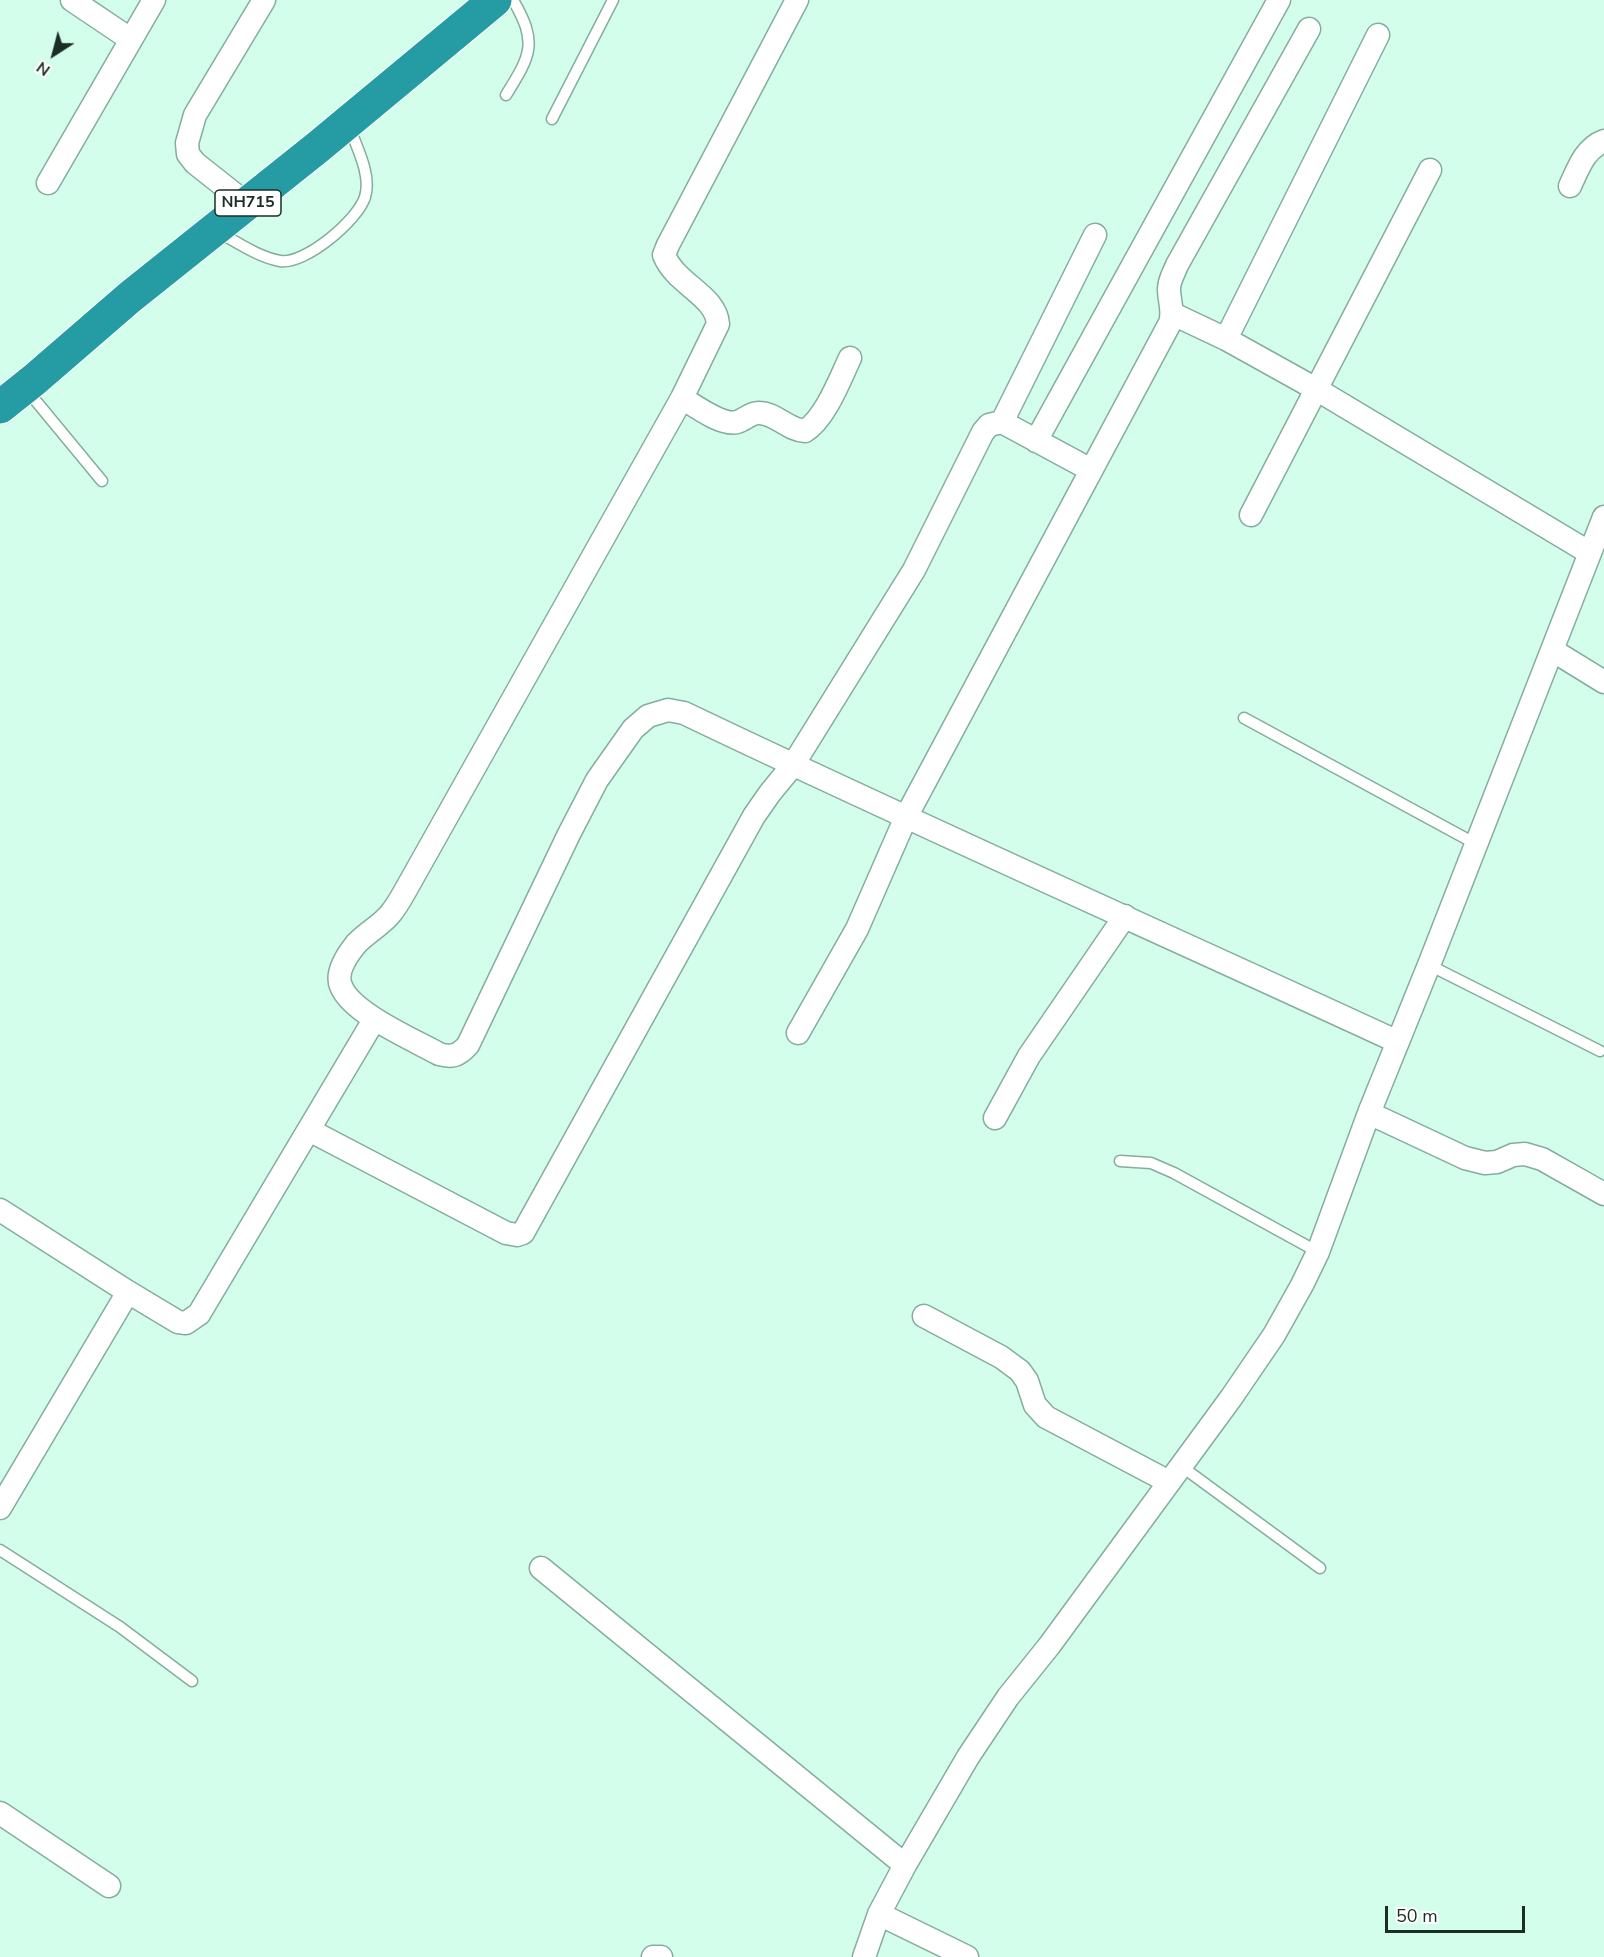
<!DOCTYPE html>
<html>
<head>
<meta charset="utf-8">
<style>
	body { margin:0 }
	#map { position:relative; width:1604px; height:1957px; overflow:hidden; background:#d3feec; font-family:"Nunito Sans",sans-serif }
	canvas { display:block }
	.north { position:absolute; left:24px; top:24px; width:60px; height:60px; -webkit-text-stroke:4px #fff; paint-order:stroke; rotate:216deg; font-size:16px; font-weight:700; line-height:24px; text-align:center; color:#1c2c26 }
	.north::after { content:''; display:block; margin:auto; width:21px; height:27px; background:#1c2c26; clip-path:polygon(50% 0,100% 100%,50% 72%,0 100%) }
	.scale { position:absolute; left:1385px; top:1906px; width:140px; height:27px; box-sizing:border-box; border:3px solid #1c2c26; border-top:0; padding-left:8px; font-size:18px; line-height:21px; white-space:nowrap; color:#1c2c26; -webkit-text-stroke:4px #fff; paint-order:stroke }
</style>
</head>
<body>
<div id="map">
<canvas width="1604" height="1957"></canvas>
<div class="north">N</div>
<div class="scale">50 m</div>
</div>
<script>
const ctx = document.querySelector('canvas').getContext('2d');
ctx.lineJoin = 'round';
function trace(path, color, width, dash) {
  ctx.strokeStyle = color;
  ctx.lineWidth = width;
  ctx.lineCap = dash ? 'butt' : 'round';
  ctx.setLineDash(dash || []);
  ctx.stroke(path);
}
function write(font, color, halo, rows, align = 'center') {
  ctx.font = font + ' "Nunito Sans",sans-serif';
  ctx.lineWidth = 6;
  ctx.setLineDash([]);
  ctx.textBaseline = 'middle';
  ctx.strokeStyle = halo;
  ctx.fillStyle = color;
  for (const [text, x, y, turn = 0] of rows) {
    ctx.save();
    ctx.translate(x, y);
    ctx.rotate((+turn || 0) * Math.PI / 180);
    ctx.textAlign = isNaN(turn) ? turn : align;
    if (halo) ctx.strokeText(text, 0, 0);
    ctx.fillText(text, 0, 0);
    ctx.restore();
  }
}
const lane = new Path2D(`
	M506 95C531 55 538 43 513 0
	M552 119 613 0
	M218 232C237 242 258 257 280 261 305 265 358 220 365 197 372 175 356 146 349 126
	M26 389 102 481
	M1244 718 1476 844
	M1429 965 1600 1051
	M1120 1161 1151 1163 1174 1173 1318 1252
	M1181 1466 1320 1568
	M0 1550 120 1627 192 1681`);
const street = new Path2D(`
	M72 0 130 39
	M797 0 668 245 664 255C676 285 716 295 718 324L682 398 404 893C400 900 396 907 391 913 382 925 367 932 356 944 348 954 335 972 341 986 351 1013 414 1040 439 1054 453 1058 459 1055 468 1045L569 834 597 780 633 729 648 716 668 710 684 713C920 826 1160 932 1398 1042
	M48 183 154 0
	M1570 186C1578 169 1585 148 1604 141
	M247 204 195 163 188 154 187 143 195 115 264 0
	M1173 314 1226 339 1316 389 1590 553
	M1226 339 1378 35
	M682 398C695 406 722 426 737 422 744 420 751 413 758 413 775 412 787 430 805 431 825 419 840 379 850 358
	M1002 422 1091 470
	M1036 441 1279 0
	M1251 515 1430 170
	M1552 650 1604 682
	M798 1033 857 929 906 817 1170 323C1174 311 1169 301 1169 289 1169 280 1174 273 1177 265L1309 29
	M1369 1113 1465 1158 1485 1163 1497 1162 1513 1155 1525 1154 1542 1159 1604 1194
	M995 1118 1029 1056 1125 916
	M309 1130 506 1233 517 1235 523 1233 754 816 770 793 793 765 914 570 983 432 989 425 1002 422 1095 235
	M0 1210 128 1292 178 1322 186 1323 199 1314 374 1020
	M924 1316 1001 1357 1020 1371 1027 1381 1035 1405 1046 1417 1169 1482
	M0 1508 128 1292
	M541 1568 905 1865
	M0 1813 109 1886
	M879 1914 967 1957
	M653 1957H661
	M864 1957 879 1914 905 1865 968 1757 1008 1697 1049 1646 1231 1398 1274 1335 1302 1285 1318 1252 1369 1113 1429 965 1604 517`);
const highway = new Path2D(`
	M0 407 34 380 130 297 318 147 495 0`);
trace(lane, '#85ad9d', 13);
trace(street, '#85ad9d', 25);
trace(highway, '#fff', 35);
trace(lane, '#fff', 10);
trace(street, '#fff', 22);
trace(highway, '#259ca4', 33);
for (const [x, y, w] of [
	[248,203,66]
]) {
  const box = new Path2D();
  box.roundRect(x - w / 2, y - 13, w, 26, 4.5);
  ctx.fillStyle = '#fff';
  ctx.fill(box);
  trace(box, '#1c2c26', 1.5);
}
write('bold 16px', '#1c2c26', null, [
	["NH715",248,203]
]);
</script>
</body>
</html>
